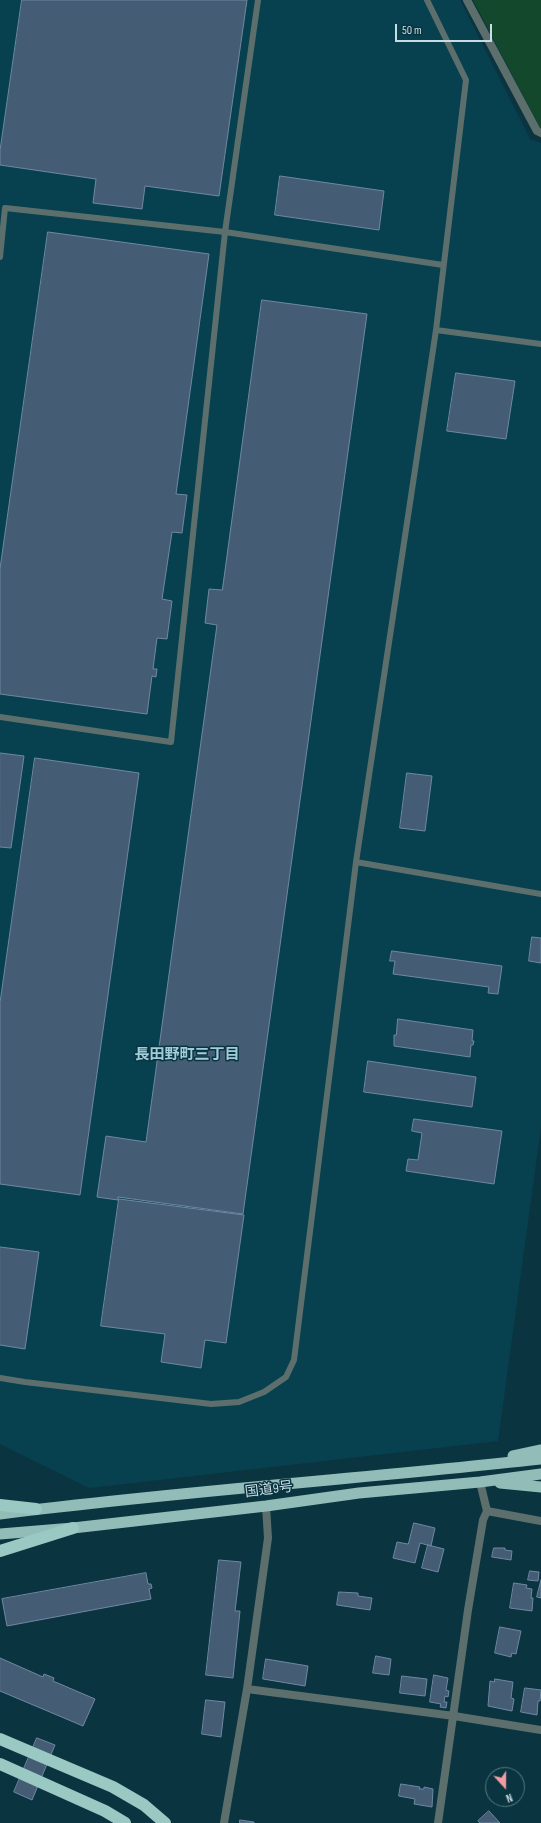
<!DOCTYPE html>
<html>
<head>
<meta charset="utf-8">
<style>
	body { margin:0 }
	#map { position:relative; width:541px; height:1823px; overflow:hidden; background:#0a3540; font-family:"Sofia Sans Condensed",sans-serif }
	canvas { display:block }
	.north { position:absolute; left:485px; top:1767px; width:40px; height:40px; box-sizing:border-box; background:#0a3540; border:1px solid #567881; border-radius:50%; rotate:159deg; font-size:11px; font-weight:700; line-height:16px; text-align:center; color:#c7dce3 }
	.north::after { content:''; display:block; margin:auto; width:14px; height:18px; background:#f49aa1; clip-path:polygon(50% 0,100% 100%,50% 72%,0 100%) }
	.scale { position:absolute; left:395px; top:24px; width:97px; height:18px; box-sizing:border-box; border:2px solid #c7dce3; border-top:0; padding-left:5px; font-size:12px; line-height:14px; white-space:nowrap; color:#c7dce3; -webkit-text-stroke:3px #0a3540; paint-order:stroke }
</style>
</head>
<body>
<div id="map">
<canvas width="541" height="1823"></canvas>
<div class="north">N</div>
<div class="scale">50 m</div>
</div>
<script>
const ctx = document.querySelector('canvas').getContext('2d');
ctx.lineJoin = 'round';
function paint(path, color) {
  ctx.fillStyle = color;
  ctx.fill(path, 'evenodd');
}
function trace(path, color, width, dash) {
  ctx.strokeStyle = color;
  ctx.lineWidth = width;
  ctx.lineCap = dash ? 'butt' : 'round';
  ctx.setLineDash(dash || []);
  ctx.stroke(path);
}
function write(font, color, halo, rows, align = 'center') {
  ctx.font = font + ' "Sofia Sans Condensed","Noto Sans JP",sans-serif';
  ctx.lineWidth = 3;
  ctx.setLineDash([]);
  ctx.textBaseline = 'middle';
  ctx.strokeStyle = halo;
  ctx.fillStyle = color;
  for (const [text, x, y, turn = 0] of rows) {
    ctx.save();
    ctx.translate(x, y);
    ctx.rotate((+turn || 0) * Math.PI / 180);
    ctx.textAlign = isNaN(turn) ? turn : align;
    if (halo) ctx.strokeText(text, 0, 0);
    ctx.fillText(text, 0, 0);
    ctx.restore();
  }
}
paint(new Path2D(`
	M0 0H460L530 139 541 143V1127L498 1441 89 1488 0 1444Z`), '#07414f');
paint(new Path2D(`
	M473 0H541V128H540Z`), '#13482d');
const building = new Path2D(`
	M22 0H247L219 196 145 186 142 209 93 203 96 179 0 165V151Z
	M280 176 384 191 379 230 275 215Z
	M48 232 209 254 176 494 187 495 182 533 172 532 162 599 172 601 167 639 157 638 153 669H157L156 677 152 676 147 714 0 694V569Z
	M262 300 367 314 243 1214 118 1197V1200L97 1197 106 1136 146 1142 217 625 205 623 209 589 222 590Z
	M456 373 515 381 506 439 447 431Z
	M0 753 24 756 11 848 0 847Z
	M35 758 139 773 80 1195 0 1184V1003Z
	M407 773 432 776 425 831 400 828Z
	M532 937 541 938V963L529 961Z
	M392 951 502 966 498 994 488 993 489 987 393 974 395 961H390Z
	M398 1019 473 1030 472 1041H474L473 1045H471L470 1057 394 1046V1035H396Z
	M368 1061 476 1077 472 1107 364 1092Z
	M414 1119 502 1131 494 1184 406 1171 408 1159 418 1160 422 1133 412 1131Z
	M119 1199 244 1215 226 1343 205 1340 201 1368 161 1362 165 1334 101 1326Z
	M0 1247 39 1252 25 1349 0 1345Z
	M414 1523 435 1528 431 1546 420 1543 415 1563 393 1558 397 1542 408 1544Z
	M428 1545 444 1549 438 1572 422 1568Z
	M494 1548H505V1550L512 1551 511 1560 492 1557Z
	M219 1560 241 1562 235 1611H240L233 1678 206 1675Z
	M530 1571 539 1572 538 1581 528 1580Z
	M146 1573 148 1584H151L152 1588 149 1589 151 1599 7 1626 2 1599Z
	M541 1580V1598L537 1597Z
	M514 1583 527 1585 526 1588 532 1589 531 1598H533L532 1611 510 1608Z
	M339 1592 358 1593V1596L372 1598 370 1610 337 1605Z
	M500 1627 521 1631 516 1654 512 1653 511 1657 495 1653Z
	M376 1656 391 1659 389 1675 373 1673Z
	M0 1658 43 1677 44 1674 54 1678 53 1681 95 1699 83 1726 0 1691Z
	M266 1659 308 1666 305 1686 263 1679Z
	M434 1675 448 1678 446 1690 449 1691 448 1697 445 1696 444 1702H447L446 1708 440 1707 441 1704 430 1702Z
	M402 1676 427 1679 425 1696 400 1693Z
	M495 1679 513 1682 511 1698 514 1699 512 1711 488 1706 490 1681 494 1682Z
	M525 1688 541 1690 540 1701H538L537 1715 521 1712Z
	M206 1700 225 1702 221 1737 202 1734Z
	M37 1738 55 1745 32 1800 14 1792Z
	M401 1784 420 1787 419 1789H424V1787L433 1789 432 1807 414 1804 415 1799 399 1796Z
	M489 1811 500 1823H480L478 1821Z
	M240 1820 254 1822V1823H240Z`);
paint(building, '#455c75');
trace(building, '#6f88a2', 1);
trace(new Path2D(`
	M0 257 5 208 225 232 443 265
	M436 330 541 344
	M0 717 171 742 225 232 258 0
	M356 862 541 894
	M0 1378 25 1382 211 1404 239 1402 264 1392 286 1377 294 1360 356 862 436 330 466 80 427 0`), '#5d6f6d', 6);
trace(new Path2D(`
	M467 0 537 131 541 133
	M487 1511 541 1521
	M247 1689 454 1716 541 1730
	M224 1823 247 1689 268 1538 266 1506
	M438 1823 468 1610 483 1520 487 1511 480 1482`), '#5d6f6d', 8);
trace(new Path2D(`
	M513 1456 541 1450
	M500 1483 541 1487
	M0 1514C180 1491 361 1479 541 1459
	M0 1534 73 1528 266 1506 359 1493 480 1482 541 1474`), '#92bcb7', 11);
trace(new Path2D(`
	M0 1505 36 1509
	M0 1551 73 1528
	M0 1739 113 1787 144 1805 165 1823
	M0 1764 105 1811 125 1823`), '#9ac8c3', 12);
write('14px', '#c7dce3', '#0a3540', [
	["国道9号",269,1490,-7]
]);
write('bold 15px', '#a1ccda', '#0a3540', [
	["長田野町三丁目",187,1055]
]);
</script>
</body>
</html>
